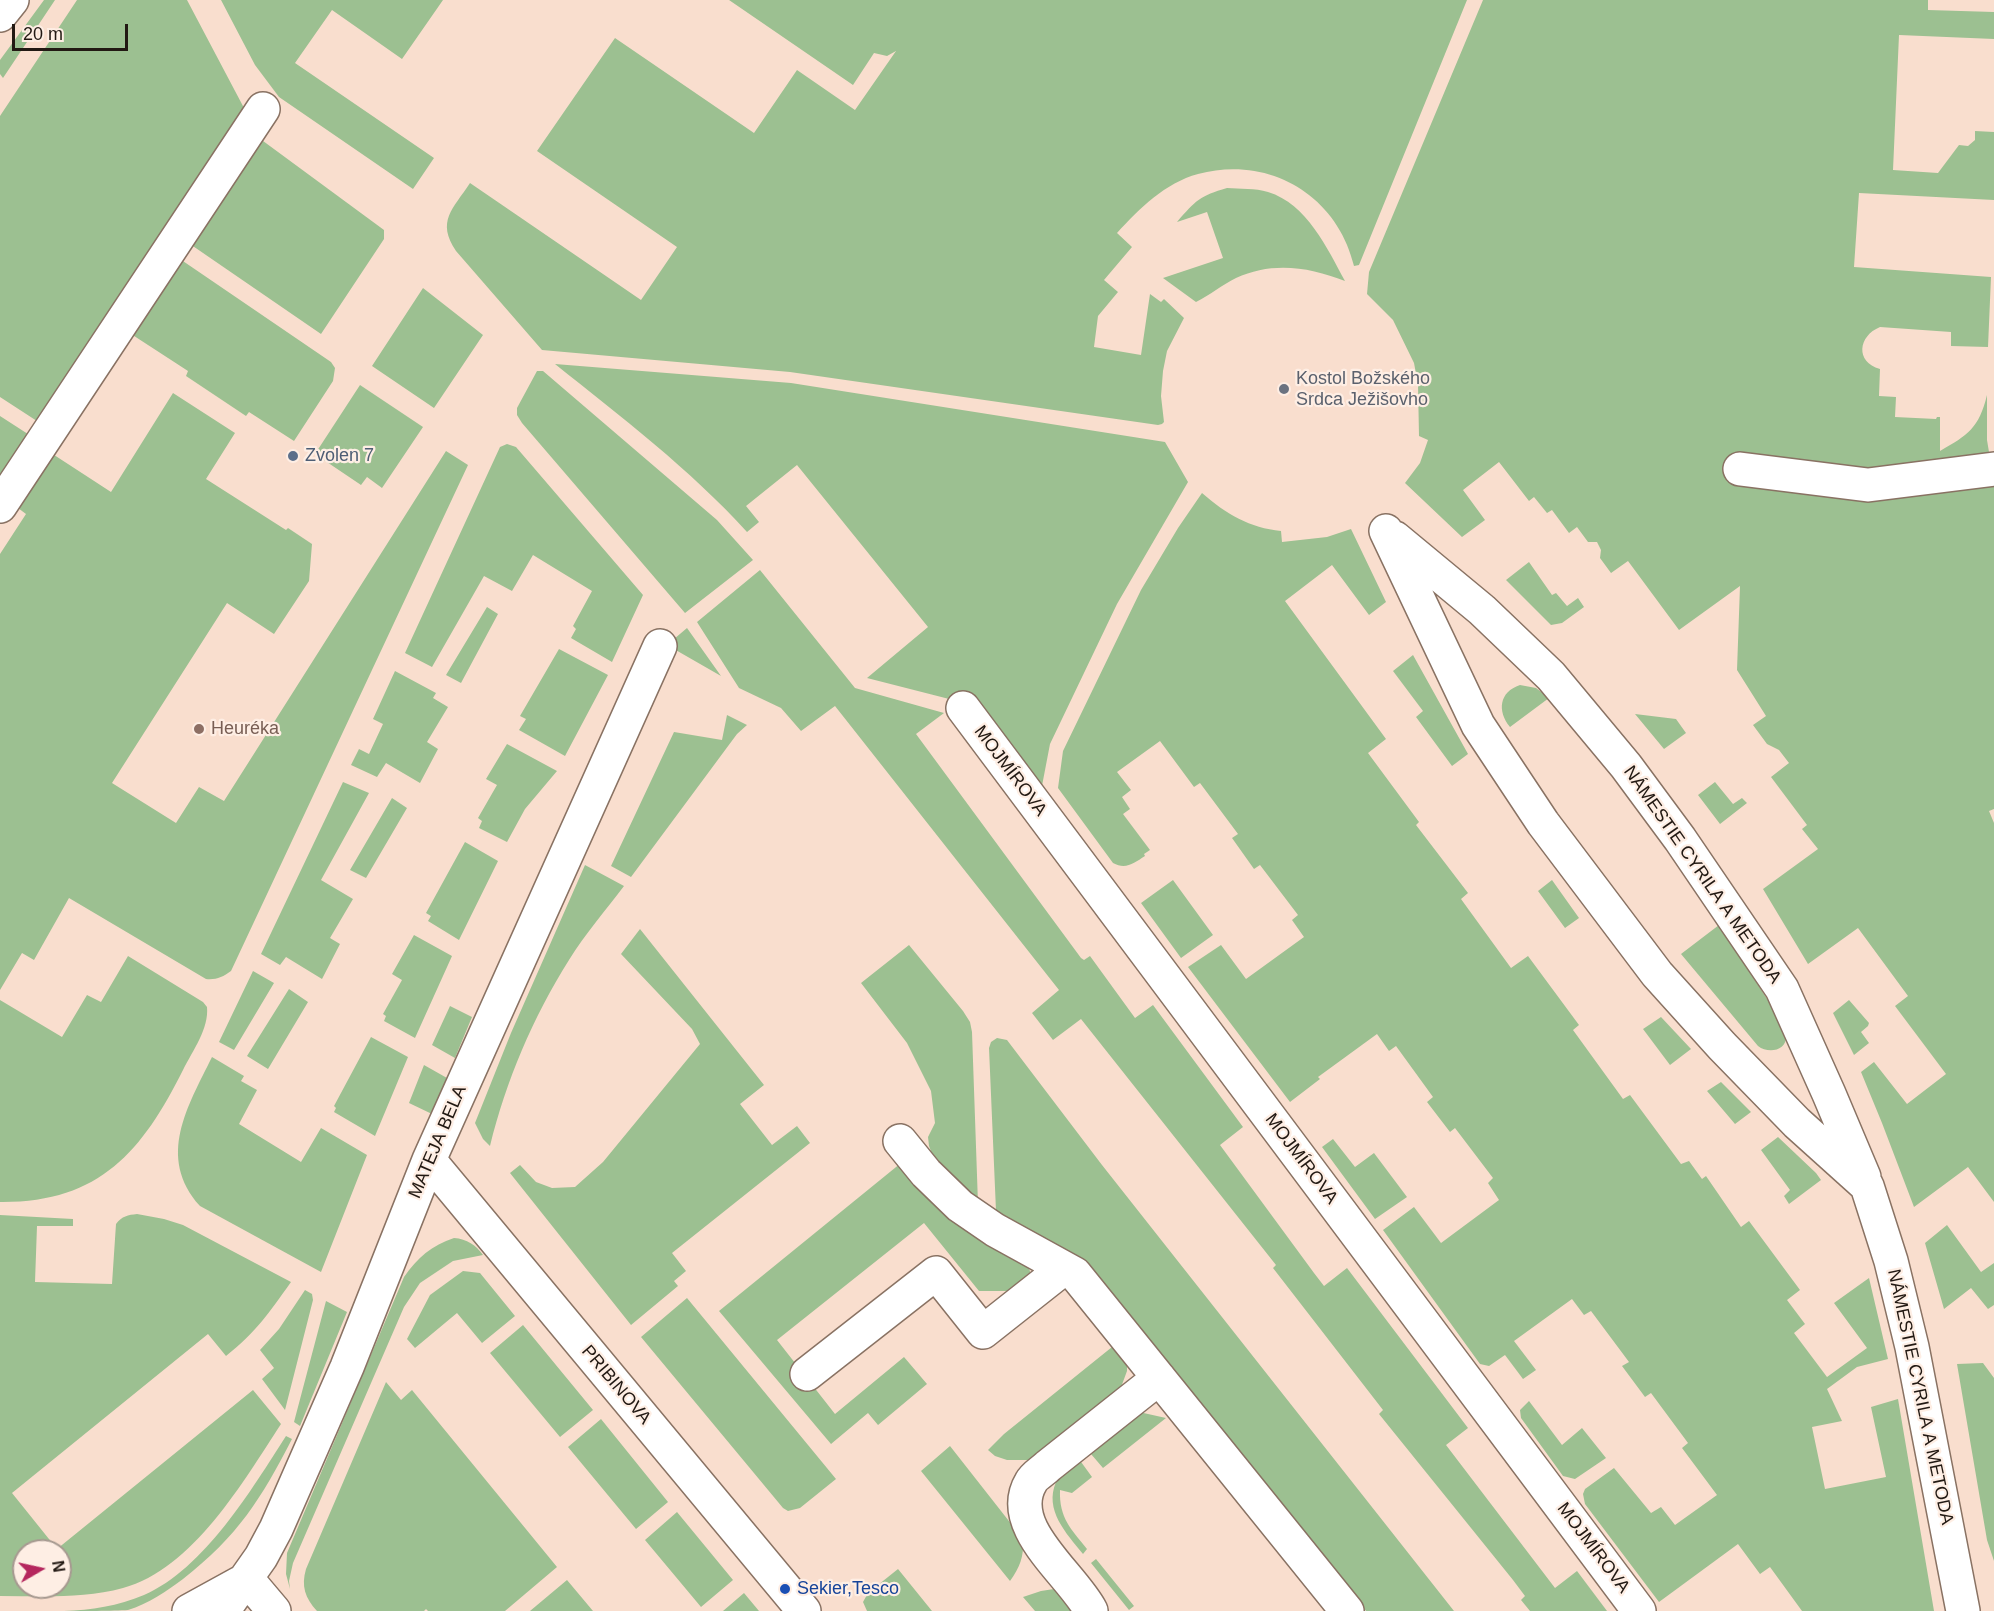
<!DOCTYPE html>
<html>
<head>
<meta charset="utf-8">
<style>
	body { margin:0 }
	#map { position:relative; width:1994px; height:1611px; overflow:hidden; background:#f9dece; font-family:Helvetica,sans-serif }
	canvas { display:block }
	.north { position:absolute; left:12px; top:1539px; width:60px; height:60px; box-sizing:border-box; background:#feeee4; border:2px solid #a69990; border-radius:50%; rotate:81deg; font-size:16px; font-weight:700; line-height:24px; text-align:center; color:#221913 }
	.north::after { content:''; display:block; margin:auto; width:21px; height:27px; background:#b5275e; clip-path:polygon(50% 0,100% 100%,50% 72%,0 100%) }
	.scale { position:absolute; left:12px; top:24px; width:116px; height:27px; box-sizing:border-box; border:3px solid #221913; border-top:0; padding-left:8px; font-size:18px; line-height:21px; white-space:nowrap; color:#221913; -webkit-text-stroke:4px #feeee4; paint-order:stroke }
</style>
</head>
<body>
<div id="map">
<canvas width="1994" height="1611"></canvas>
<div class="north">N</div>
<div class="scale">20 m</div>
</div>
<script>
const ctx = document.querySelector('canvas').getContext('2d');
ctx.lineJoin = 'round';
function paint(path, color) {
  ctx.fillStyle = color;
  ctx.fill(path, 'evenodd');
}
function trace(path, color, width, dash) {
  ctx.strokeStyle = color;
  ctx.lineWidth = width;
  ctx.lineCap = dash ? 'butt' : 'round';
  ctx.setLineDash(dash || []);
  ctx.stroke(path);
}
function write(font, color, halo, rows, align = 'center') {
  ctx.font = font + ' Helvetica,sans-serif';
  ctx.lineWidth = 4.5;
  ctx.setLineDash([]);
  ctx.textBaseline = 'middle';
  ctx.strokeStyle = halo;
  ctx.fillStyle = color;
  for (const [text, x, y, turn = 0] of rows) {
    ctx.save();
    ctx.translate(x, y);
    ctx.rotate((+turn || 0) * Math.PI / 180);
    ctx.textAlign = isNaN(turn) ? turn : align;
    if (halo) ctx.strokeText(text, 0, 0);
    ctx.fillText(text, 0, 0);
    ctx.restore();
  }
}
paint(new Path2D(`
	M44 0H55L3 78 0 74V60Z
	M77 0H187L244 108 40 423 0 397V116Z
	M221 0H443L402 59 332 10 295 63 434 158 413 189 279 97 255 65Z
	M729 0H1467L1359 265 1354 266C1337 195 1269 155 1198 174 1165 183 1140 208 1117 233L1132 247 1104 280 1118 292 1098 316 1094 347 1141 355 1150 294 1161 302 1164 299 1184 318 1167 351 1163 371 1161 396 1164 422 1162 424 1158 425 790 372 542 350 456 251C436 221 453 209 470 183L641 300 677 247 537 151 615 38 754 133 797 70 855 110 896 51 887 56 874 53 853 85Z
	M1483 0H1928V10L1994 12V39L1899 35 1893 170 1938 173 1959 145 1968 146 1975 140V131L1994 132V200L1859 193 1854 267 1991 277 1988 347 1951 346V332L1880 327C1858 336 1855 362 1880 369L1879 396 1896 397 1895 417 1936 419 1937 417H1940V451C1968 435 1979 428 1987 395V440L1994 482V809L1989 811 1994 823V1202L1968 1167 1914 1207 1882 1123 1861 1072 1874 1062 1907 1104 1946 1074 1895 1006 1908 996 1858 928 1808 964 1763 889 1818 849 1802 829 1807 825 1771 777 1789 763 1779 750 1767 744 1753 725 1766 716 1737 670 1740 586 1679 630 1628 561 1611 573 1600 558 1601 550 1597 542H1588L1577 527 1569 533 1552 510 1547 513 1534 497 1529 501 1499 462 1463 490 1485 520 1462 537 1405 483 1420 463 1428 440 1419 436 1418 384 1414 363 1393 320 1367 294 1369 272Z
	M259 138 384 230V239L321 334 187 242Z
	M1227 188C1240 189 1255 188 1268 192 1307 204 1327 248 1345 281 1310 267 1272 261 1236 278 1222 285 1210 295 1196 302L1163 278 1223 258 1207 212 1177 222C1196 200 1200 196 1227 188Z
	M177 257 331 362 335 368 333 381 294 441 249 412 246 416 186 376 188 371 128 332Z
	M423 288 483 335 434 408 372 366Z
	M555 364 791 383 1165 442 1188 482 1117 604 1050 744 1041 791 969 692 957 701 867 678 928 627 797 465 746 506 759 522 747 532C690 469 621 417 555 364Z
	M537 371H543L717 520 753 560 685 613 522 423 517 415V408Z
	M360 385 423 427 382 488 367 477 361 485 315 454Z
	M173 393 235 433 206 479 286 530 288 528 312 544 309 581 274 634 227 603 112 783 176 823 199 787 224 801 446 451 468 465 231 971C223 977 216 980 206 979L69 898 34 960 22 953 0 990V554L26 514 14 505 48 451 111 492Z
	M0 416 31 436 0 483Z
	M507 444 516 447 643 595 612 662 571 638 576 629 573 626 592 591 533 555 512 591 484 576 432 667 405 653 500 447Z
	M1202 493C1226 514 1250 528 1281 531L1282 542 1327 537 1351 529 1386 602 1369 615 1332 565 1285 601 1386 739 1368 753 1419 822 1416 825 1468 893 1461 899 1511 968 1528 956 1579 1025 1573 1030 1623 1099 1630 1095 1681 1164 1689 1161 1702 1179 1706 1176 1741 1227 1749 1221 1800 1290 1787 1300 1805 1324 1794 1333 1827 1377 1867 1348 1834 1303 1869 1278 1888 1359 1857 1367 1827 1389 1842 1421 1812 1427 1825 1489 1886 1477 1871 1407 1898 1399 1934 1611H1802L1770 1567 1760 1574 1738 1544 1659 1602 1585 1504 1583 1494 1585 1489 1614 1468 1651 1513 1661 1507 1675 1525 1717 1495 1682 1448 1688 1443 1651 1393 1645 1397 1622 1366 1629 1362 1591 1311 1584 1315 1572 1299 1514 1341 1536 1370 1523 1379 1505 1355 1489 1366 1480 1364 1383 1230 1414 1207 1441 1243 1499 1200 1488 1183 1493 1178 1455 1128 1450 1132 1427 1102 1433 1097 1396 1046 1389 1051 1377 1034 1318 1077 1320 1079 1290 1102 1188 967 1221 945 1246 979 1304 937 1292 920 1298 915 1260 865 1254 869 1232 838 1238 834 1200 783 1194 787 1160 741 1117 772 1131 790 1122 797 1130 809 1123 814 1150 850 1144 854 1145 856C1134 863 1126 870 1113 863L1058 788 1063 751 1141 590 1178 528Z
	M1529 562 1552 595 1556 593 1567 606 1578 598 1584 607 1562 623 1551 625 1506 580Z
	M760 570 855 688 944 713 916 734 1081 958 1084 960 1090 956 1135 1018 1153 1005 1243 1127 1220 1145 1314 1273 1324 1286 1347 1268 1468 1428 1446 1445 1555 1588 1577 1571 1607 1611H1530L1521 1600 1525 1596 1513 1580 1379 1414 1383 1410 1273 1268 1276 1265 1081 1019 1053 1040 1032 1013 1059 990 835 706 801 731 781 708 739 688 697 622Z
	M487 607 498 614 461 683 446 675Z
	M687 628 721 676 667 645Z
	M559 649 608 675 565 756 519 730 526 719 520 716Z
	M1413 655 1468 754 1452 766 1416 717 1423 711 1393 671Z
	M395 671 436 693 433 698 448 707 427 742 438 749 420 783 386 763 377 777 351 765 359 749 369 754 383 724 373 719Z
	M1520 685 1536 688 1549 698 1510 727C1497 711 1499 692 1520 685Z
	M1635 714 1676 719 1686 733 1664 749Z
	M727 715 747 725 737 734 631 877 611 866 674 732 722 740Z
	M507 744 557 771 525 809 507 842 479 828 482 821 478 818 497 785 486 779Z
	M343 782 369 793 321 880 353 899 330 938 340 944 322 979 286 957 280 965 261 954Z
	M1715 782 1733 804 1742 798 1747 803 1720 824 1698 795Z
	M392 798 407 808 366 878 350 870Z
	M465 842 498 861 459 940 428 921 431 916 426 913Z
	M585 865 624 886C606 910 585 934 569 960 533 1017 506 1081 490 1146L483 1139 475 1123 511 1033Z
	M1173 880 1213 935 1181 958 1141 903Z
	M1552 880 1579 918 1565 928 1538 891Z
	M1719 925 1784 1025C1785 1028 1786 1032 1786 1036 1787 1051 1768 1054 1758 1046L1681 954Z
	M640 929 764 1085 740 1104 772 1145 797 1126 810 1143 672 1253 686 1271 674 1281 678 1286 631 1325 510 1173 520 1165 536 1182 552 1188 575 1187 603 1162 700 1044 692 1029 621 954Z
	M414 935 452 956 415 1038 384 1021 386 1016 383 1014 402 980 392 974Z
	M909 945 963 1011 970 1022 972 1032 978 1204 935 1161 929 1146 928 1137 935 1123 931 1091 907 1043 861 983Z
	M128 956 203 1002 207 1007C209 1029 193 1050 183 1070 142 1152 99 1203 0 1202V1000L62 1037 87 995 101 1002Z
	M253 971 274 983 234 1050 219 1042Z
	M289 989 308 1002 268 1069 247 1056Z
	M1849 1000 1869 1023 1868 1026 1861 1032 1869 1043 1854 1055 1833 1013Z
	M450 1006 472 1017 455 1058 432 1045Z
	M1661 1017 1691 1049 1670 1065 1643 1029Z
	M371 1037 408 1057 375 1136 334 1112 336 1108 334 1106Z
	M997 1038 1007 1040 1102 1165 1454 1611H1366L1165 1359 1101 1286 1013 1227 996 1211 989 1048 991 1042Z
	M212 1057 244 1076 241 1081 257 1090 239 1124 301 1162 321 1128 367 1155 321 1272 200 1206C156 1157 188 1106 212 1057Z
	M424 1065 447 1078 432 1114 409 1103Z
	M1721 1082 1751 1112 1735 1124 1707 1091Z
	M1778 1137 1816 1173 1821 1180 1789 1204 1784 1196 1790 1190 1761 1150Z
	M1333 1139 1355 1167 1374 1153 1407 1197 1375 1219 1322 1147Z
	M901 1163 1028 1266 1033 1279 1014 1291H979L924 1223 777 1340 835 1414 904 1357 927 1384 878 1425 868 1413 831 1444 719 1311Z
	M137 1214 164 1219 183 1225 291 1282C269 1313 256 1332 226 1356L208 1334 12 1493 57 1549 253 1390 281 1424C243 1482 193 1569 123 1588 83 1599 41 1596 0 1596V1215L73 1219V1226H37L35 1282 112 1284 116 1224C122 1216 128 1215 137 1214ZM24 1551H60V1587H24Z
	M1947 1225 1981 1272 1994 1263V1305L1988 1309 1971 1288 1944 1309 1925 1243Z
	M454 1238C467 1239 476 1245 483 1255L453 1261 420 1283 404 1307 293 1563 289 1581 290 1589 286 1574 287 1553 404 1277C417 1258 432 1245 454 1238Z
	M463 1271 480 1273 515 1316 482 1343 457 1313 415 1348 407 1339 430 1295Z
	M305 1290 312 1294 313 1300 285 1410 262 1379 274 1368 260 1350 279 1329Z
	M687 1298 836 1479 800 1508 788 1511 783 1508 641 1337Z
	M326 1301 347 1312 300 1426 294 1422Z
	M523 1325 593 1410 560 1437 490 1353Z
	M1117 1343 1127 1361V1371L1120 1390 1029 1460H1007L995 1456 988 1450 1004 1434Z
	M1983 1363 1994 1378V1561L1987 1540 1957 1364Z
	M386 1382 401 1400 412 1390 557 1567 505 1611H428L426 1609 424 1611H317C305 1598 301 1586 306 1569Z
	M1529 1401 1562 1445 1582 1428 1606 1458 1575 1479 1563 1476 1521 1418 1520 1410Z
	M1139 1412 1166 1418 1103 1468 1085 1447Z
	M601 1419 668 1502 636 1529 568 1447Z
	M286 1436 292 1439C261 1499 238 1536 183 1579 167 1591 148 1604 128 1610 114 1611 80 1611 64 1611 91 1610 118 1606 144 1595 204 1569 252 1489 286 1436Z
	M950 1446 1023 1539C1024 1557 1020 1567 1010 1581L921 1471Z
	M1076 1455 1092 1477 1072 1493 1060 1490C1059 1518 1071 1529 1087 1549L1083 1554C1066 1533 1044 1510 1056 1482 1059 1472 1069 1463 1076 1455Z
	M677 1512 733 1580 701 1607 645 1540Z
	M1096 1559 1134 1606 1129 1610 1091 1563Z
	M898 1569 932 1611H867L863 1602 868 1593Z
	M567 1580 593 1611H530Z
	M1054 1589 1065 1591 1078 1611H1035L1023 1597 1041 1591Z
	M744 1593 759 1611H723Z`), '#9cc091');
const minor = new Path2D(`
	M0 15 12 0
	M1740 469 1868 485 1994 469
	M0 506 263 109
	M1386 531 1478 725 1543 823 1657 974 1722 1046 1797 1123 1867 1186 1891 1261 1912 1347 1963 1611
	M1395 538 1482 610 1551 676 1626 766 1680 839 1782 989 1829 1094 1864 1177
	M963 708 1639 1611
	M900 1141 926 1173 960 1206 995 1230 1075 1274 1347 1611
	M429 1160 804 1611
	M807 1374 936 1273 983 1332 1064 1268
	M247 1579 274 1611
	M189 1611 240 1583
	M223 1611 261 1557 276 1529 347 1367 429 1160 660 646
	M1091 1611C1073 1575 1004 1527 1031 1482 1034 1476 1043 1471 1048 1466L1159 1378`);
trace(minor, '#897263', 36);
trace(minor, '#fff', 33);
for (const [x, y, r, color] of [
	[1284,389,6,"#6b7280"],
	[293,456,6,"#5c6f8a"],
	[199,729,6,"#8d6e63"],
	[785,1589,6,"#1a4fb4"]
]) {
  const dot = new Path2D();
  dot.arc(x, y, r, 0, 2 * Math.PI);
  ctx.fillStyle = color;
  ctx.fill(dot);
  trace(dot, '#feeee4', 2);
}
write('18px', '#5b616d', '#feeee4', [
	["Kostol Božského",1296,379],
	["Srdca Ježišovho",1296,400]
], 'left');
write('18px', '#4e5e75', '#feeee4', [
	["Zvolen 7",305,456]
], 'left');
write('18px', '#785e54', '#feeee4', [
	["Heuréka",211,729]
], 'left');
write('18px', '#221913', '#feeee4', [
	["MOJMÍROVA",1010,771,53],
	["NÁMESTIE CYRILA A METODA",1702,875,55],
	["MATEJA BELA",438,1142,-67],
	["MOJMÍROVA",1301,1159,53],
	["PRIBINOVA",616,1385,50],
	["NÁMESTIE CYRILA A METODA",1920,1397,78],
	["MOJMÍROVA",1593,1548,53]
]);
write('18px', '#164399', '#feeee4', [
	["Sekier,Tesco",797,1589]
], 'left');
</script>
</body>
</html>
